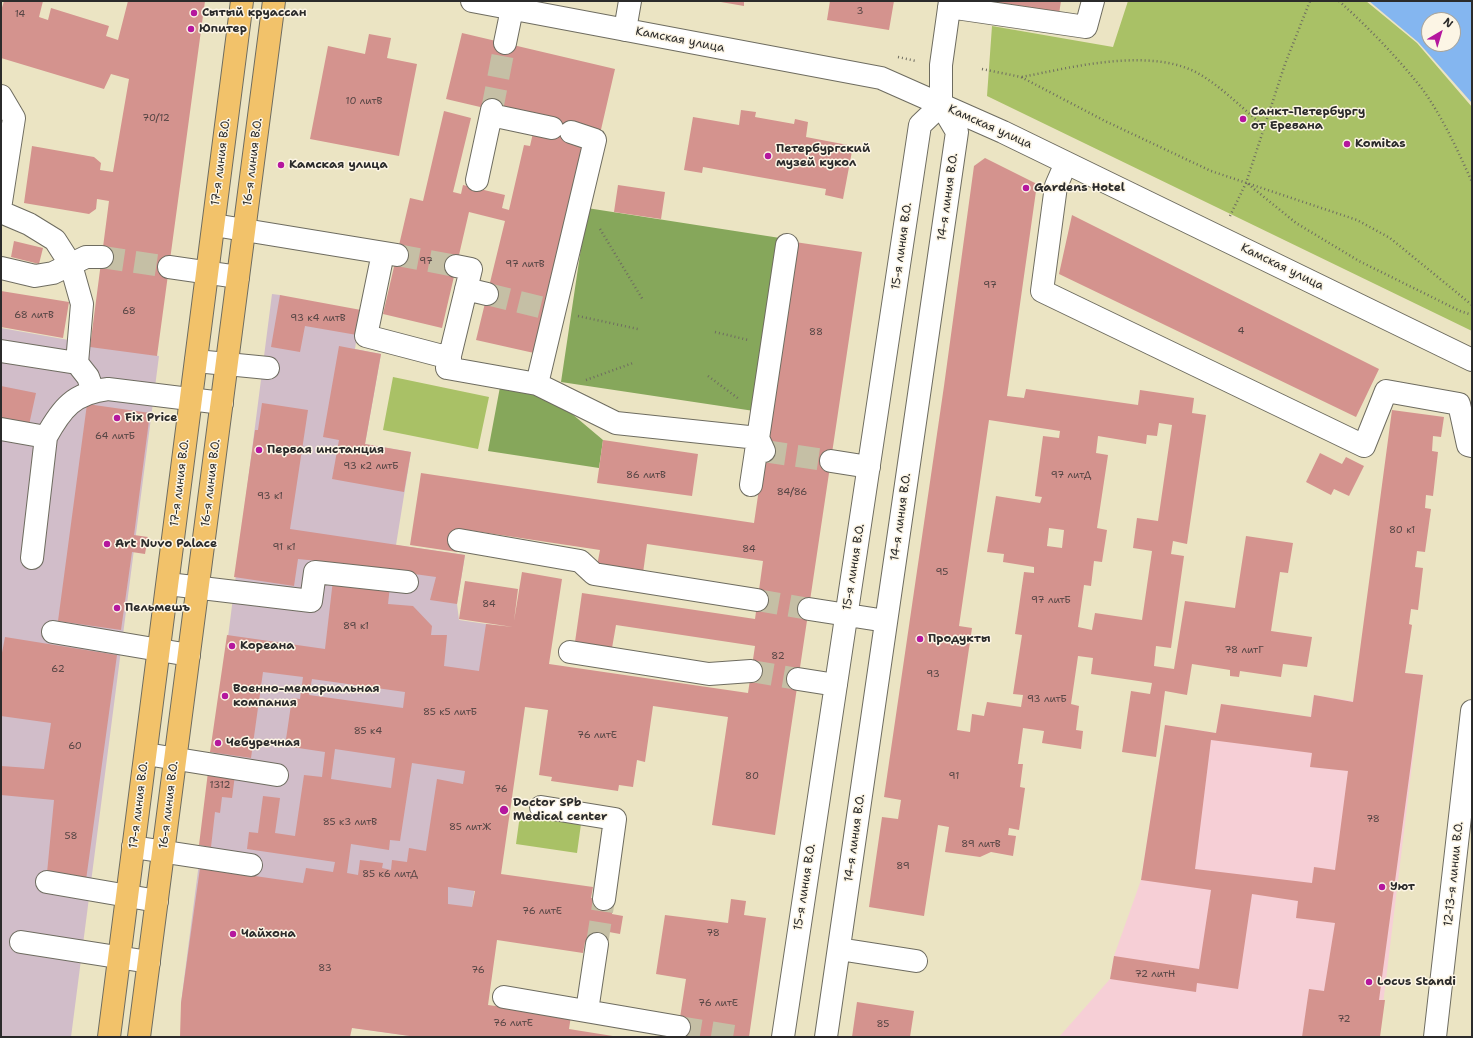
<!DOCTYPE html>
<html>
<head>
<meta charset="utf-8">
<style>
	body { margin:0 }
	#map { position:relative; width:1473px; height:1038px; overflow:hidden; background:#ebe4c3; font-family:"Shantell Sans",sans-serif }
	canvas { display:block }
	.frame { position:absolute; inset:0; border:2px solid #2b2b2b; pointer-events:none }
	.north { position:absolute; left:1421px; top:12px; width:40px; height:40px; box-sizing:border-box; background:#fcf5e5; border:1px solid #a8a49b; border-radius:50%; rotate:38deg; font-size:11px; font-weight:700; line-height:16px; text-align:center; color:#2b2b2b }
	.north::after { content:''; display:block; margin:auto; width:14px; height:18px; background:#b5179e; clip-path:polygon(50% 0,100% 100%,50% 72%,0 100%) }
</style>
</head>
<body>
<div id="map">
<canvas width="1473" height="1038"></canvas>
<div class="frame"></div>
<div class="north">N</div>
</div>
<script>
const ctx = document.querySelector('canvas').getContext('2d');
ctx.lineJoin = 'round';
function paint(path, color) {
  ctx.fillStyle = color;
  ctx.fill(path, 'evenodd');
}
function trace(path, color, width, dash) {
  ctx.strokeStyle = color;
  ctx.lineWidth = width;
  ctx.lineCap = dash ? 'butt' : 'round';
  ctx.setLineDash(dash || []);
  ctx.stroke(path);
}
function write(font, color, halo, rows, align = 'center') {
  ctx.font = font + ' "Shantell Sans",sans-serif';
  ctx.lineWidth = 3;
  ctx.setLineDash([]);
  ctx.textBaseline = 'middle';
  ctx.strokeStyle = halo;
  ctx.fillStyle = color;
  for (const [text, x, y, turn = 0] of rows) {
    ctx.save();
    ctx.translate(x, y);
    ctx.rotate((+turn || 0) * Math.PI / 180);
    ctx.textAlign = isNaN(turn) ? turn : align;
    if (halo) ctx.strokeText(text, 0, 0);
    ctx.fillText(text, 0, 0);
    ctx.restore();
  }
}
paint(new Path2D(`
	M1363 639 1409 646 1405 673 1423 675 1379 1037H1059L1110 979 1114 956 1141 880 1165 725 1216 733 1221 704 1310 717 1314 695 1353 701Z`), '#f6cfd6');
paint(new Path2D(`
	M272 294 280 295 357 335 355 349 381 354 365 444 411 452 396 545 465 555 457 604 459 620 513 628 472 907 417 1037 181 1003Z
	M1 328 159 356 71 1037H1Z`), '#d1bdc9');
paint(new Path2D(`
	M1128 1H1366L1417 43 1472 107V331L987 96 992 26 1113 47Z
	M393 377 489 397 478 449 383 430Z
	M520 815 581 824 577 853 516 844Z`), '#a9c166');
paint(new Path2D(`
	M587 208 780 238 754 411 561 382Z
	M500 387 552 397 603 440 599 468 488 451Z`), '#86a75b');
paint(new Path2D(`
	M1369 1H1472V103L1418 42ZM1429 20H1453V44H1429Z`), '#84b6f0');
paint(new Path2D(`
	M4 1H43L39 17 48 20 51 8 109 26 106 36 118 40 128 1H205L157 356 90 347 109 201 97 199 96 209 89 214 24 203 32 146 94 157 101 163 100 170 113 172 129 79 111 74 104 89 1 58V11Z
	M715 1H744V6Z
	M830 1H894L889 30 827 20Z
	M993 1H1061L1059 14 992 5Z
	M462 33 615 69 600 134 583 143 534 353 476 340 505 221 469 212 442 328 383 314 410 198 423 201 444 111 471 118 453 192 461 194 463 185 505 195 502 208 509 210 524 145 530 146 533 133 553 124 446 99Z
	M369 34 391 38 387 58 417 64 399 156 310 139 328 46 365 54Z
	M741 110 756 112 755 117 794 124 795 119 808 122 806 137 853 146 843 199 825 195 826 189 703 167 702 173 684 170 693 117 739 125Z
	M985 158 1037 184 1007 396 1024 398 1026 389 1138 405 1140 390 1194 398 1192 413 1206 415 1187 544 1173 541 1171 554 1184 556 1171 648 1156 646 1154 666 1174 669 1185 601 1235 608 1246 536 1293 543 1288 573 1280 572 1271 631 1312 637 1307 667 1283 664 1281 677 1240 671 1239 677 1230 676V670L1192 664 1187 695 1165 691 1156 757 1122 752 1131 691 1150 694 1152 683 1091 674 1093 658 1078 656 1071 704 1079 706 1076 730 1083 731 1081 749 1042 743 1044 731 1023 728 1018 764H1023L1020 787 1025 788 1019 830 1009 828 1008 835 1016 836 1013 856 991 852 980 857 945 852 949 827 938 825 924 916 869 907 882 817 898 819 901 800 884 797 944 386 974 166ZM989 420 1060 431 1059 438 1043 436 1035 496 1042 497 1040 503 996 496 987 552 1004 554 1003 562 1034 567V573L1024 572 1015 634 1022 635 1013 694 1023 695 1021 707 987 702 984 716 972 714 970 732 957 730 972 628 959 626ZM1159 423 1172 425 1158 521 1137 518 1133 548 1152 551 1142 620 1095 613 1092 630 1078 627 1084 585 1091 586 1094 561 1102 562 1107 530 1097 528 1108 455 1096 453 1098 436 1146 444 1147 435 1157 436ZM1049 528 1064 530 1062 548 1047 546Z
	M618 185 665 192 661 219 614 212Z
	M1072 215 1379 369 1356 417 1059 274Z
	M14 241 43 248 39 264 11 257Z
	M795 242 862 252 775 835 712 825 728 717 653 706 645 762 637 760 633 787 619 785 618 791 551 781 552 777 539 775 548 710 525 707 501 874 593 887 591 898 613 901 612 914 623 916 620 934 609 932 607 946 585 942 583 953 497 940 488 1005 571 1016 569 1029 619 1037H417L352 1028 350 1037H180L181 1003 200 868 303 883 306 868 333 872 335 862 247 849 249 832 258 833 263 796 280 798 275 833 295 836 304 775 322 777 325 752 285 746 292 698 300 699 303 677 263 672 251 758 210 752 227 635 325 649 333 580 390 586 388 604 413 606 432 626 431 635H447L444 666 479 671 486 624 513 627 459 619 465 581 518 589 514 621 522 572 562 579 549 664 748 693 755 646 616 625 612 648 575 642 582 593 755 619 763 561 647 544 643 573 597 566 600 550 461 529 457 552 410 545 421 473 754 523ZM312 679 405 692 403 708 309 695ZM335 749 395 758 391 788 331 779ZM412 763 465 771 463 784 437 779 426 851 409 848 407 862 392 860 391 870 382 868 383 863 360 860 358 875 347 873 351 844 389 850 390 840 400 841ZM448 887 475 891 472 907 448 904Z
	M1 291 69 302 63 338 1 327Z
	M280 295 361 310 357 335 305 326 300 352 271 347Z
	M339 346 381 354 365 444 411 452 404 492 332 479 339 440 323 437Z
	M1 386 36 393 29 425 1 419Z
	M262 403 308 410 290 529 465 555 457 604 430 600 436 577 328 562 298 559 294 586 234 577 255 430H258Z
	M87 404 150 413 134 535 148 537 145 554 132 552 121 630 58 621Z
	M1392 410 1444 417 1441 437 1433 436 1432 451 1438 452 1433 496 1426 495 1425 508 1431 509 1425 552 1417 551 1415 567 1423 568 1418 610 1411 609 1409 624 1412 625 1405 673 1423 675 1382 977 1379 1000H1385L1380 1037H1302L1309 989 1324 991 1335 923 1296 918 1298 901 1252 894 1238 989 1197 983 1196 992 1110 979 1114 956 1199 969 1211 890 1141 880 1165 725 1216 733 1221 704 1311 717 1314 695 1353 702ZM1211 740 1312 753 1310 767 1348 771 1335 870 1314 867 1312 883 1195 869Z
	M603 440 698 454 692 496 597 483Z
	M1320 453 1342 464 1346 457 1364 466 1349 496 1334 489 1331 495 1306 482Z
	M5 637 117 655 86 880 47 873 54 800 1 795V766L44 769 51 723 1 716V658Z
	M208 772 235 775 232 798 222 797 220 813 215 812 211 847 199 845Z
	M731 899 746 901 744 915 766 918 749 1037H677L686 979 656 974 665 915 728 923Z
	M857 1002 914 1011 910 1037H852Z`), '#d4938e');
trace(new Path2D(`
	M492 110 505 43
	M397 255 456 266
	M102 257 169 267
	M487 294 544 308
	M764 451 831 461
	M757 600 809 609
	M751 671 798 679
	M597 944 604 899
	M679 1027 741 1037`), '#c5bfa5', 22, [22, 11]);
const minor = new Path2D(`
	M472 1 881 78 1003 132 1472 360
	M949 7 1086 27 1093 1
	M625 30 630 1
	M505 43 512 9
	M1 96 14 118 1 202
	M491 115 552 128
	M1066 163 1056 186 1042 291 1364 446 1386 391 1459 404 1468 445 1472 446
	M477 180 492 110
	M1 212 29 224 55 240 71 265 82 304 77 363 88 377 93 391
	M214 225 397 255
	M383 253 366 336 450 358
	M456 266 471 269 447 368 537 384 616 423 758 438 764 451
	M169 267 238 277
	M1 268 35 276 53 273 86 257H102
	M466 289 487 294
	M1 351 77 363
	M196 361 268 368
	M537 384 595 140 571 132
	M1 429 46 437C62 408 74 393 108 389L222 403
	M831 461 869 467
	M751 485 787 245
	M459 540 580 561 594 574 757 600
	M32 558 46 437
	M168 584 311 601 315 572 407 582
	M809 609 886 621
	M53 632 189 655
	M570 652 709 674 751 671
	M798 679 836 685
	M146 754 277 775
	M541 807 615 819 604 899
	M133 847 251 865
	M47 882 157 901
	M21 942 149 962
	M839 949 916 961
	M504 997 679 1027
	M587 1011 597 944
	M783 1037 920 125 941 105
	M826 1037 957 132 941 105V65L950 1
	M1435 1037 1472 711`);
const major = new Path2D(`
	M109 1037 242 1
	M139 1037 274 1`);
trace(minor, '#6e6c60', 24);
trace(major, '#6e6c60', 24);
trace(new Path2D(`
	M1339 1C1369 28 1398 58 1423 90 1443 118 1458 151 1472 182
	M898 57 916 61
	M982 69 1021 77 1105 121 1211 171 1357 220 1390 238 1472 305
	M1022 77C1073 67 1153 46 1201 75 1224 89 1244 110 1265 127
	M1248 184 1296 223 1359 261 1460 311 1472 315
	M1230 216 1246 183 1285 64 1310 1
	M600 229 643 300
	M578 316 638 329
	M715 332 748 340
	M708 376 739 399
	M586 380 633 363`), '#6e6c60', 2.5, [1, 3]);
trace(minor, '#fff', 22);
trace(major, '#f2c26a', 22);
for (const [x, y, r, color] of [
	[194,13,4,"#b5179e"],
	[191,29,4,"#b5179e"],
	[1243,119,4,"#b5179e"],
	[1347,144,4,"#b5179e"],
	[768,156,4,"#b5179e"],
	[281,165,4,"#b5179e"],
	[1026,188,4,"#b5179e"],
	[117,418,4,"#b5179e"],
	[259,450,4,"#b5179e"],
	[107,544,4,"#b5179e"],
	[117,608,4,"#b5179e"],
	[920,639,4,"#b5179e"],
	[232,646,4,"#b5179e"],
	[225,696,4,"#b5179e"],
	[218,743,4,"#b5179e"],
	[504,810,5,"#b5179e"],
	[1382,887,4,"#b5179e"],
	[233,934,4,"#b5179e"],
	[1369,982,4,"#b5179e"]
]) {
  const dot = new Path2D();
  dot.arc(x, y, r, 0, 2 * Math.PI);
  ctx.fillStyle = color;
  ctx.fill(dot);
  trace(dot, '#fcf5e5', 1.5);
}
write('10px', '#554544', null, [
	["3",860,11],
	["14",20,14],
	["10 литВ",364,101],
	["70/12",156,118],
	["97",426,261],
	["97 литВ",525,264],
	["97",990,285],
	["68",129,311],
	["68 литВ",34,315],
	["93 к4 литВ",318,318],
	["4",1241,331],
	["88",816,332],
	["64 литБ",115,436],
	["93 к2 литБ",371,466],
	["86 литВ",646,475],
	["97 литД",1071,475],
	["84/86",792,492],
	["93 к1",270,496],
	["80 к1",1402,530],
	["91 к1",284,547],
	["84",749,549],
	["95",942,572],
	["97 литБ",1051,600],
	["84",489,604],
	["89 к1",356,626],
	["78 литГ",1244,650],
	["82",778,656],
	["62",58,669],
	["93",933,674],
	["93 литБ",1047,699],
	["85 к5 литБ",450,712],
	["85 к4",368,731],
	["76 литЕ",597,735],
	["60",75,746],
	["80",752,776],
	["91",954,776],
	["1312",220,785],
	["76",501,789],
	["78",1373,819],
	["85 к3 литВ",350,822],
	["85 литЖ",470,827],
	["58",71,836],
	["89 литВ",981,844],
	["89",903,866],
	["85 к6 литД",390,874],
	["76 литЕ",542,911],
	["78",713,933],
	["83",325,968],
	["76",478,970],
	["72 литН",1155,974],
	["76 литЕ",718,1003],
	["72",1344,1019],
	["76 литЕ",513,1023],
	["85",883,1024]
]);
write('bold 12px', '#2b2b2b', '#fcf5e5', [
	["Сытый круассан",202,13],
	["Юпитер",199,29],
	["Санкт-Петербургу",1251,112],
	["от Еревана",1251,126],
	["Komitas",1355,144],
	["Петербургский",776,149],
	["музей кукол",776,163],
	["Камская улица",289,165],
	["Gardens Hotel",1034,188],
	["Fix Price",125,418],
	["Первая инстанция",267,450],
	["Art Nuvo Palace",115,544],
	["Пельмешъ",125,608],
	["Продукты",928,639],
	["Кореана",240,646],
	["Военно-мемориальная",233,689],
	["компания",233,703],
	["Чебуречная",226,743],
	["Doctor SPb",513,803],
	["Medical center",513,817],
	["Уют",1390,887],
	["Чайхона",241,934],
	["Locus Standi",1377,982]
], 'left');
write('12px', '#2b2b2b', '#fcf5e5', [
	["Камская улица",680,40,11],
	["Камская улица",990,127,24],
	["17-я линия В.О.",221,162,-83],
	["16-я линия В.О.",253,162,-83],
	["14-я линия В.О.",948,197,-82],
	["15-я линия В.О.",902,246,-82],
	["Камская улица",1282,267,26],
	["17-я линия В.О.",180,483,-83],
	["16-я линия В.О.",211,483,-83],
	["14-я линия В.О.",901,517,-82],
	["15-я линия В.О.",854,567,-81],
	["17-я линия В.О.",139,805,-83],
	["16-я линия В.О.",169,805,-83],
	["14-я линия В.О.",855,838,-82],
	["12-13-я линии В.О.",1454,874,-84],
	["15-я линия В.О.",805,887,-81]
]);
</script>
</body>
</html>
